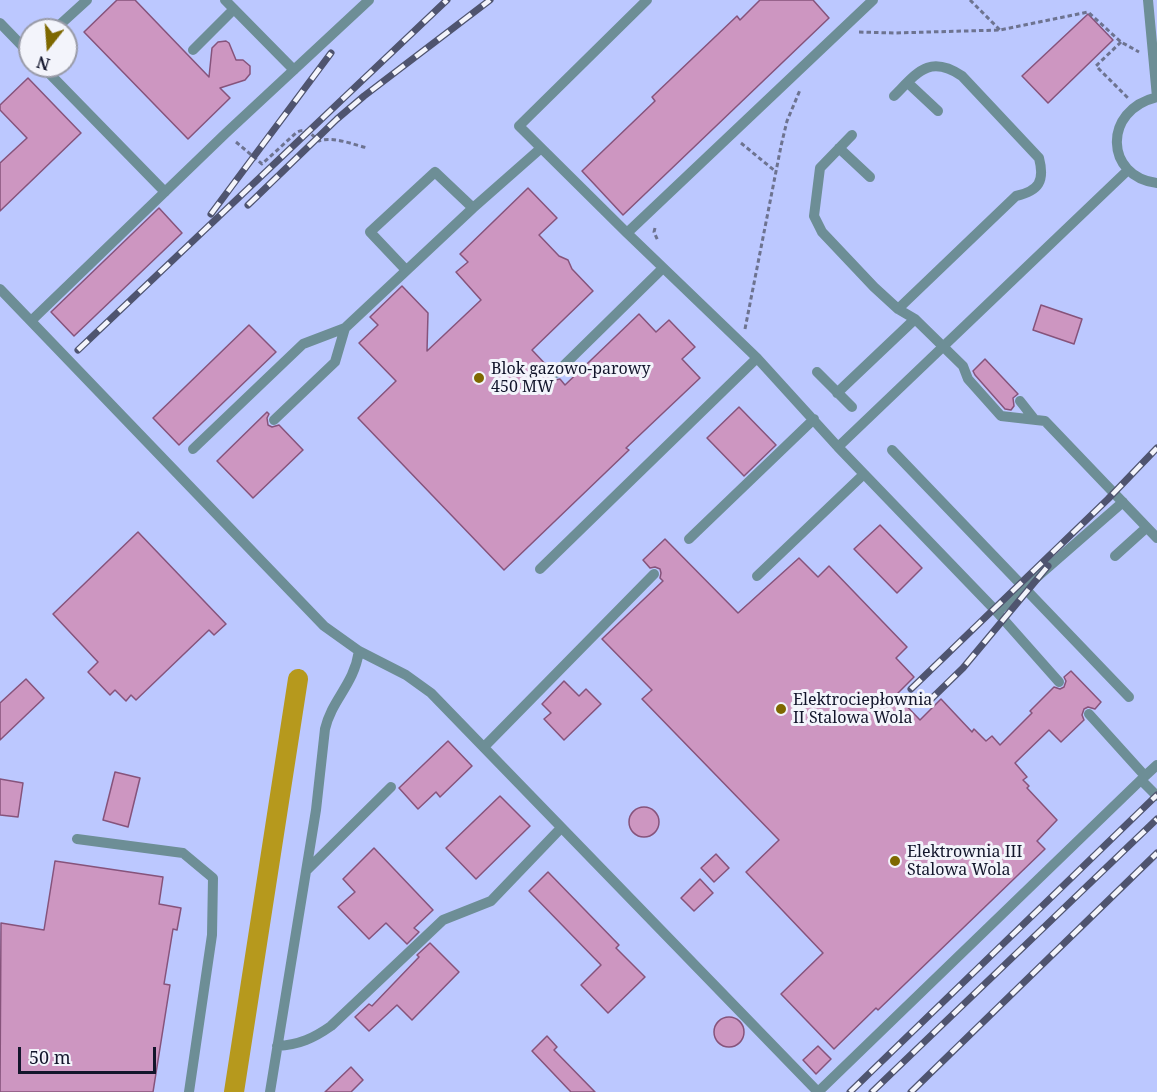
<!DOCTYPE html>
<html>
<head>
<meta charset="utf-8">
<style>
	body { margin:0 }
	#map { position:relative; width:1157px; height:1092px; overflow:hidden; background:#c9d2f7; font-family:"Noto Serif",serif }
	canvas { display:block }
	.north { position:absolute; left:18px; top:18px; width:60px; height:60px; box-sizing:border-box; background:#f3f4fb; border:2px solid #999ba8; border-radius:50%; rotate:197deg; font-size:16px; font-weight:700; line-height:24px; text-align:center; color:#12152b }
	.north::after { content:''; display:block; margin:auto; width:21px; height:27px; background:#7e6800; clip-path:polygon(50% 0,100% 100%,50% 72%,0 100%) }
	.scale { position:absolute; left:18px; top:1047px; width:138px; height:27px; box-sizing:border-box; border:3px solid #12152b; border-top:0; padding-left:8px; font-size:18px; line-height:21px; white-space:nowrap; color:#12152b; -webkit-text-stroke:4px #f3f4fb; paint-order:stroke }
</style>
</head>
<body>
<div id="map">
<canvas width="1157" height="1092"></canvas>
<div class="north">N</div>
<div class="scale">50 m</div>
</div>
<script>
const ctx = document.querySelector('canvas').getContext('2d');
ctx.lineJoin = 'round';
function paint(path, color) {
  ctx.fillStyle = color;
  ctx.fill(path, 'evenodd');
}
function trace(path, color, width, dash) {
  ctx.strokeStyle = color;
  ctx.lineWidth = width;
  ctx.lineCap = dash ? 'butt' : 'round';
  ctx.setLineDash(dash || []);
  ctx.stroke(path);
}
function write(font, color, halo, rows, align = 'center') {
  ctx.font = font + ' "Noto Serif",serif';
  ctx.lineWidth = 6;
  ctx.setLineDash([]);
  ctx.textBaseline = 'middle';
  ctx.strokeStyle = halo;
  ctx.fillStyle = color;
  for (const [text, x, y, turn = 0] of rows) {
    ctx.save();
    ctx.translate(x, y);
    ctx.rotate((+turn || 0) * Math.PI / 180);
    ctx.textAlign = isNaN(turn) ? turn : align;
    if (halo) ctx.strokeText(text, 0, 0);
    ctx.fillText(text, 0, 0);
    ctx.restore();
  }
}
paint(new Path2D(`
	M0 0H1157V1092H0ZM30 30H66V66H30Z`), '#bcc8ff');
trace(new Path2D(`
	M234 1092 298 679`), '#b6991d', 20);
const building = new Path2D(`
	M117 0H135L209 77 212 48 218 42 226 41 229 43 236 60H243L250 66V74L245 80 220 88 230 98 188 139 84 32Z
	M760 0H813L829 18 623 215 582 171 655 101 652 97 737 16 740 20Z
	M1088 14 1113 40 1048 103 1022 76Z
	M28 78 81 133 0 211V163L27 138 0 110V105Z
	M528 188 557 218 539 235 559 256 568 260 572 269 593 291 532 350 550 369 549 374 550 378 555 380 560 379 565 385 639 314 656 332 669 320 695 347 682 359 700 378 626 448 629 450 504 570 358 418 396 381 359 343 378 325 370 317 402 286 428 313 427 351 481 300 456 272 468 262 460 254Z
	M159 208 182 233 74 336 51 312Z
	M1041 305 1082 319 1074 344 1033 330Z
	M249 325 276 352 179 445 153 418Z
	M985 359 1018 394 1013 398 1014 406 1011 410 1005 409 975 375 973 371Z
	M739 407 776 445 744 476 707 438Z
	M267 412 269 414 267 418 268 425 272 427 279 425 303 450 253 498 217 461Z
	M880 525 922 568 897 593 854 549Z
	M138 532 226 624 214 635 209 630 136 700 131 695 126 701 115 690 110 695 88 672 98 662 53 614Z
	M665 539 738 613 799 558 818 577 829 566 907 647 896 658 914 677 896 695 920 720 941 699 972 732 974 729 986 741 992 736 1000 745 1032 713 1030 711 1054 687 1060 689 1064 687 1066 681 1064 677 1071 671 1101 702 1095 709 1088 707 1084 709 1082 715 1084 720 1061 742 1049 730 1015 763 1027 777 1023 780 1029 786 1027 788 1057 820 1037 841 1045 849 878 1010 876 1008 834 1049 781 994 823 953 746 872 779 840 642 699 652 690 602 639 663 581 660 578 661 573 660 569 655 567 650 568 643 560Z
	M26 679 44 698 0 740V703Z
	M564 681 579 696 586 689 601 704 564 740 544 719 551 713 542 704Z
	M448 741 472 766 440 797 436 792 418 809 399 788Z
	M115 772 140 778 128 827 103 820Z
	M0 779 23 783 18 817 0 815Z
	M500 796 530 826 476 879 446 848Z
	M629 822a15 15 0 1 1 30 0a15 15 0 1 1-30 0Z
	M374 848 433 910 414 928 419 932 407 944 386 923 369 939 338 907 355 892 343 879Z
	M716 854 729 868 714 882 701 868Z
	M55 861 163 877 159 904 181 908 177 930 173 929 164 984 170 985 153 1092H0L1 923 44 930Z
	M548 872 619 945 616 948 645 977 608 1013 581 985 601 965 529 891Z
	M700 879 713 893 694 911 681 898Z
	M430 943 459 972 412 1020 397 1005 369 1031 355 1017 369 1004 372 1006 419 957 417 955Z
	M714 1032a15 15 0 1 1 30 0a15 15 0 1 1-30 0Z
	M547 1036 557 1047 554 1050 595 1092H571L532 1051Z
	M818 1046 831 1059 816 1074 803 1060Z
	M351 1067 363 1080 351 1092H325Z`);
paint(building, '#cd96c1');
trace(building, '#86537b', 1.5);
trace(new Path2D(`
	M970 0 1000 30
	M859 32 894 33 1000 30 1088 12 1121 42 1139 52
	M1121 42 1096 66 1128 98
	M236 142 262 164 297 132C308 127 311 135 319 141 334 136 354 145 368 148
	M741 143 775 171
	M655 228 654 232 658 241
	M745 329 781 146 787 121 800 90`), '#6d7390', 3, [4.5, 3]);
trace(new Path2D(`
	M225 0 294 70
	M873 0 627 233 757 358 838 447 1128 170
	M1148 0 1157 97
	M0 23 30 54
	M54 30 87 0
	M193 50 234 9
	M42 66 165 192
	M908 83 938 111
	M894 96C917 73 929 54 962 76L1039 158C1045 181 1039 191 1016 196L898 309
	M1157 97C1102 110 1105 177 1157 183
	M852 135 820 168 814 216 822 232 874 287 898 309 915 319 963 366 968 379 1001 416 1045 421 1157 538
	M839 148 870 177
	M627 233 519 126 647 0
	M406 270 370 232 435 172 473 208
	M0 289 324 626 359 651 406 675 431 693 818 1092
	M31 321 226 133 369 0
	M817 372 852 407
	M556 373 663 268
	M837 393 915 319
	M1020 401 1035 420
	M274 420 335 362 345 328 473 208 540 149
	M838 447 997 612 1059 682
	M193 449 303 344 345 328
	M892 450 1129 697
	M689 539 814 419
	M1115 556 1146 528
	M540 569 757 358
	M757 576 864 474
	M997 612 1123 502
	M484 747 654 574
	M1145 776 1157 765
	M1141 780 1157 796
	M77 839 183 853 213 878 212 935 189 1092
	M307 870 391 787
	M277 1046C299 1045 314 1038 331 1026L443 920 491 901 561 828
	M270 1092 316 810 325 729C332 699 354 685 359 651
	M818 1092 1145 776 1089 714`), '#6d8e96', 10);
const rail = new Path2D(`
	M248 205 337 119 364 96 490 0
	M211 214 331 53
	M78 350 447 0
	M911 689 1108 499 1157 448
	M926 704 963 668 1048 566
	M850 1092 1157 795
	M872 1092 1157 819
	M911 1092 1157 853`);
trace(rail, '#4f546f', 7);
trace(rail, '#f3f4fb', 4.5, [14]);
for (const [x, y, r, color] of [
	[479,378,6,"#7e6800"],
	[781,709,6,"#7e6800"],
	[895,861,6,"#7e6800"]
]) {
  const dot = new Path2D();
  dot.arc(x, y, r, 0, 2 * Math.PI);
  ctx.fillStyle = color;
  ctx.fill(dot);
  trace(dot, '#f3f4fb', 2);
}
write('16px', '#12152b', '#f3f4fb', [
	["Blok gazowo-parowy",491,369],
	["450 MW",491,387],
	["Elektrociepłownia",793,700],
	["II Stalowa Wola",793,718],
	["Elektrownia III",907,852],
	["Stalowa Wola",907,870]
], 'left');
</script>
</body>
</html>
